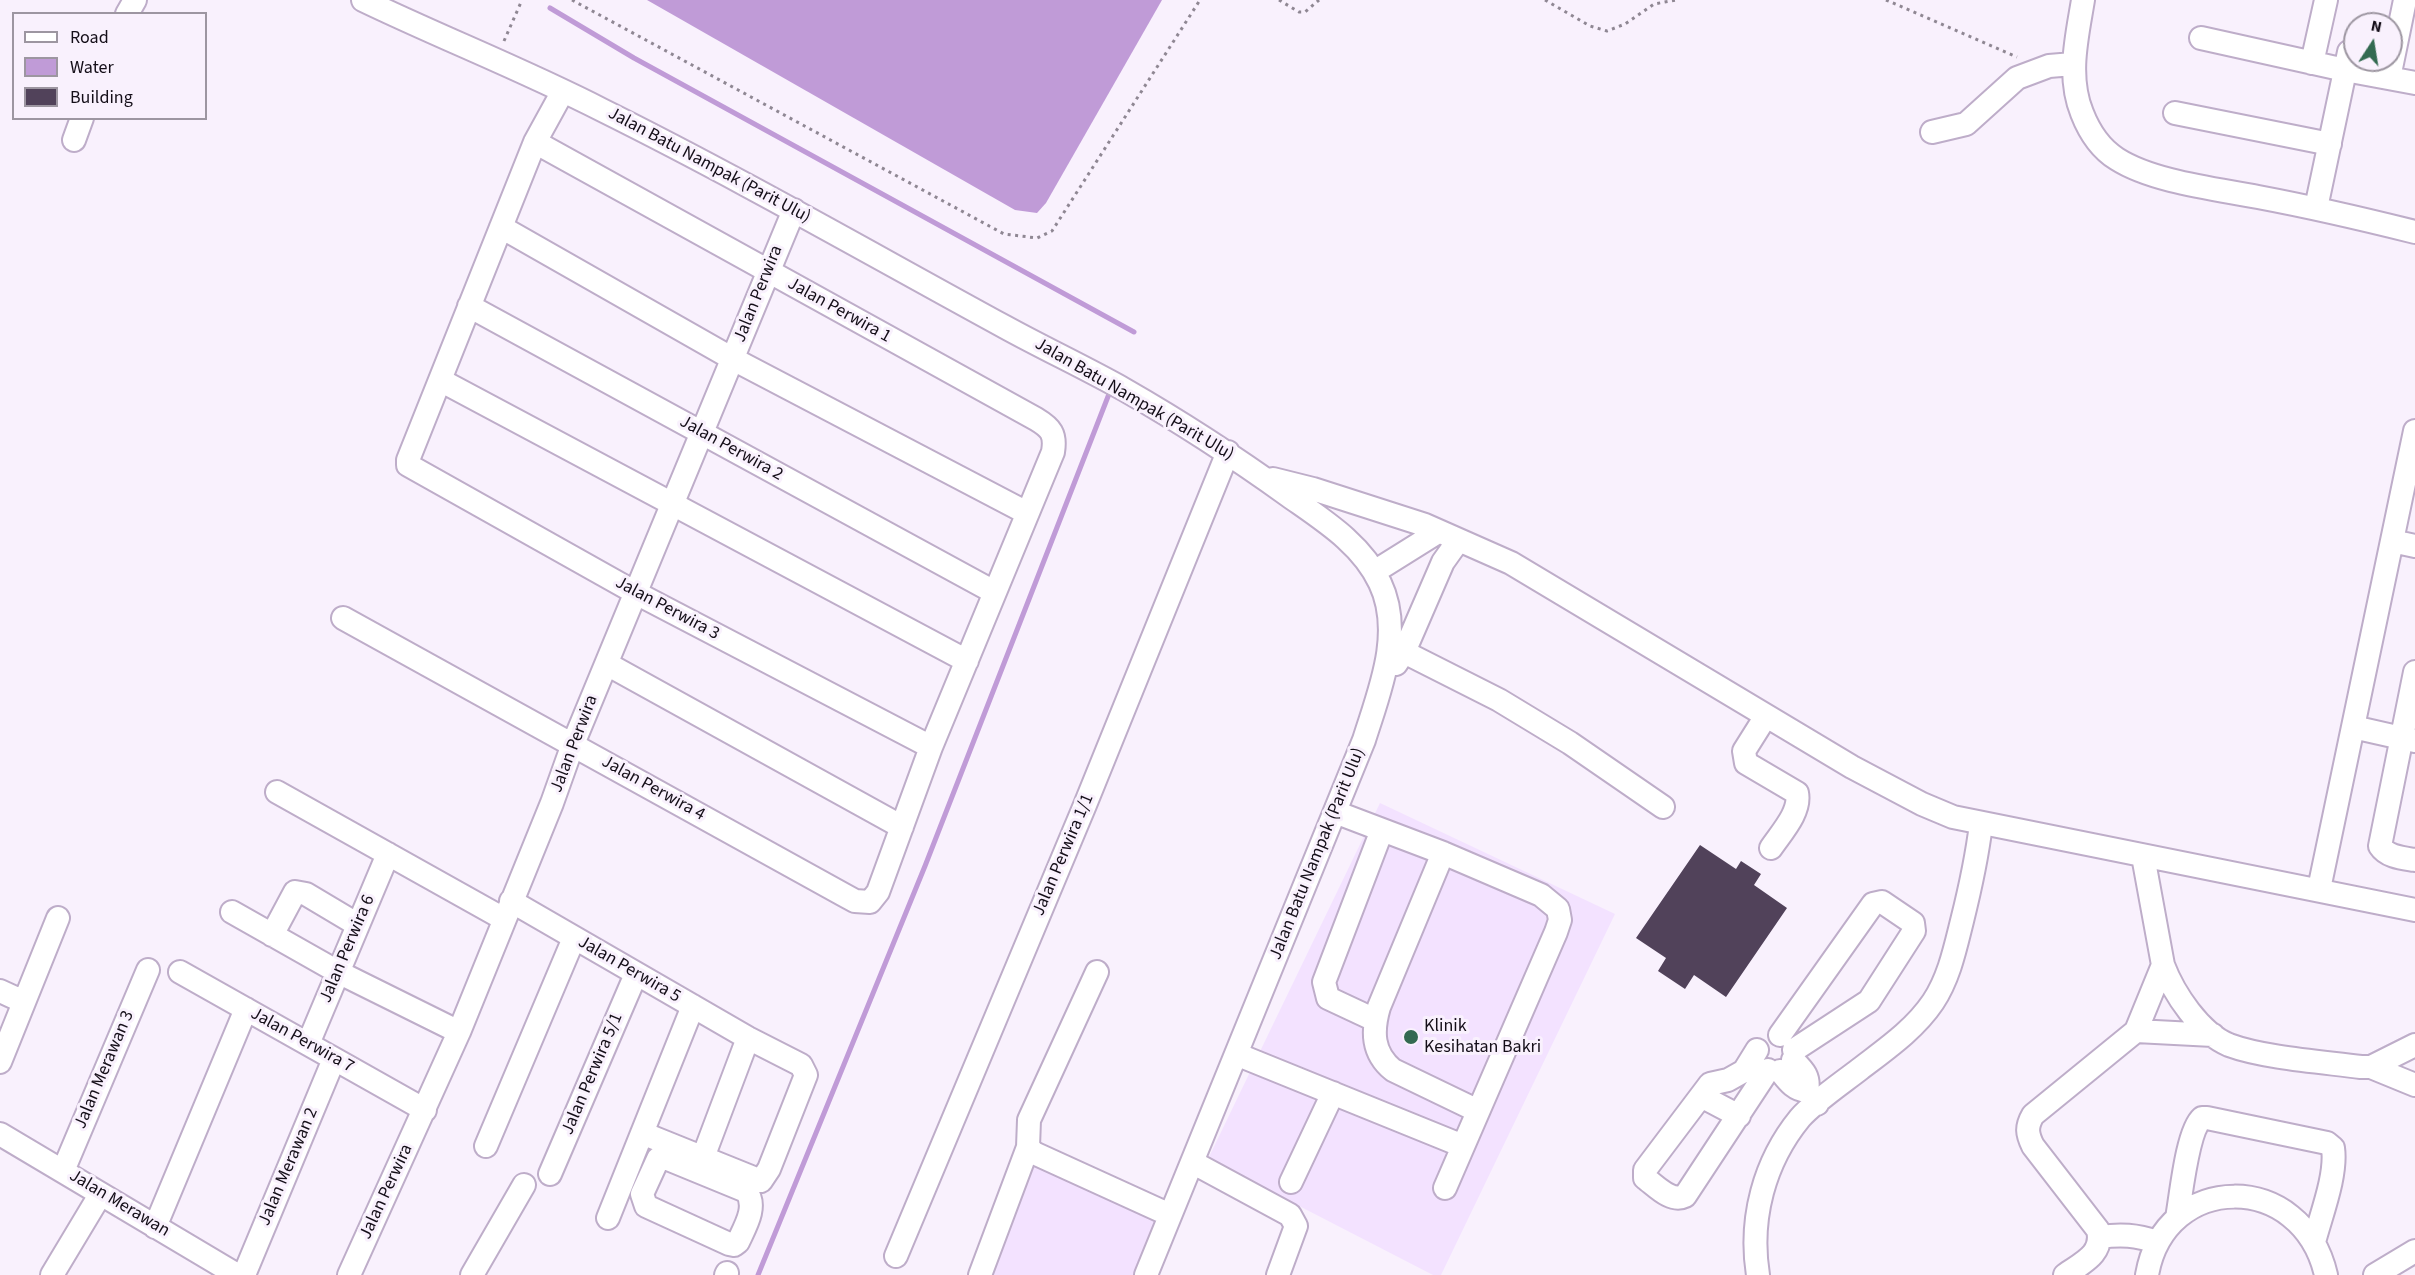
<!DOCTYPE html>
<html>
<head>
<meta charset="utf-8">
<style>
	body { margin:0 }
	#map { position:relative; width:2415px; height:1275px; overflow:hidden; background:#f9f1fd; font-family:"Source Sans 3",sans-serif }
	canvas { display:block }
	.legend { position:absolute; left:12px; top:12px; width:195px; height:108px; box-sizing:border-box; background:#f9f1fd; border:2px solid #9d96a1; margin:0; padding:8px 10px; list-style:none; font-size:18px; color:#140e18 }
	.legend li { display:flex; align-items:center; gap:12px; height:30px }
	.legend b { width:30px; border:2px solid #9d96a1 }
	.north { position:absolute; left:2343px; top:12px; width:60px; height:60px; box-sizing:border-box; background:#f9f1fd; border:2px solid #9d96a1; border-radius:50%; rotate:12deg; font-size:16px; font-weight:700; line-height:24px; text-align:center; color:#140e18 }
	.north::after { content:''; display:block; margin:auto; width:21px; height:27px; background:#336a51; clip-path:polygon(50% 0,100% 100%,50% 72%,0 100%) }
</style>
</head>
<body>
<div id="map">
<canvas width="2415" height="1275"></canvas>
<ul class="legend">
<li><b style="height:8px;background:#fff"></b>Road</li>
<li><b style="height:16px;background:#c09bd7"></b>Water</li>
<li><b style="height:16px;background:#51425a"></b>Building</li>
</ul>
<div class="north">N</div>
</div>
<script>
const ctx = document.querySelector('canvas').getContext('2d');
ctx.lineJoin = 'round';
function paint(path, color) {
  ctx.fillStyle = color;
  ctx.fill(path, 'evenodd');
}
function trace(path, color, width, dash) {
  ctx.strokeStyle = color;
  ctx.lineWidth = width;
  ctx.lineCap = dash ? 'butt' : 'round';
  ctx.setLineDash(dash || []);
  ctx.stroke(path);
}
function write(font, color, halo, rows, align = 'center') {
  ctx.font = font + ' "Source Sans 3",sans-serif';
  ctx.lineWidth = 6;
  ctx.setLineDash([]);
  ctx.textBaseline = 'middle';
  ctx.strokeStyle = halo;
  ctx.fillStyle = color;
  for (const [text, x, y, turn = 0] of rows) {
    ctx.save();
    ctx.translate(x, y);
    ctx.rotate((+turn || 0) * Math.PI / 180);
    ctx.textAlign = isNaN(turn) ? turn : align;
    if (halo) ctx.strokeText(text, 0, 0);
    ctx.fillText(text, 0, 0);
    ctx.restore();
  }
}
paint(new Path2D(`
	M1380 803 1615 914 1441 1275H1433L1208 1159Z
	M1023 1148 1163 1203 1134 1275H975Z`), '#f3e2ff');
paint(new Path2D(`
	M647 0H1162L1046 203 1037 213 1015 210Z`), '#c09bd7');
trace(new Path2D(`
	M550 8 634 58 1134 332
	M758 1275 925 866 1109 394`), '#c09bd7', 5);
paint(new Path2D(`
	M1700 845 1736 869 1741 861 1761 874 1754 885 1787 908 1726 997 1694 975 1685 989 1658 971 1666 958 1636 938Z`), '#51425a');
const minor = new Path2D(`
	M363 0C442 38 524 70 602 110 739 178 871 254 1005 327 1045 349 1086 368 1125 390 1181 422 1236 458 1289 496 1323 520 1362 544 1380 583 1404 633 1379 692 1364 740L1146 1275
	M2083 0C2077 37 2067 76 2082 113 2089 131 2101 149 2117 159 2153 182 2217 189 2258 197 2311 207 2363 219 2415 232
	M127 14 135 0
	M2201 38 2345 70 2415 83
	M2312 63 2326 0
	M2389 78 2405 0
	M563 91 535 142 408 460V465L636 593 931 747
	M2175 113 2330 144
	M1932 132 1966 124 2017 78 2049 66 2073 64
	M74 140 82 118
	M2316 208 2349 52
	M501 227 733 359 1027 513
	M469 306 994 592
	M440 380 967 661
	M1273 479 1313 489 1425 525 1511 563 1852 767 1922 804 1953 817 2415 910
	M2392 541 2415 546
	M1374 572 1438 532
	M343 618 844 895 855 901 870 902 878 892 931 747 1053 452C1056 434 1051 428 1036 419L535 142
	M1404 652 1499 700 1570 743 1663 807
	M607 664 902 827
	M1396 664 1404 652 1443 562 1458 541
	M2415 672 2380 846C2387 857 2403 858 2415 860
	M1766 716 1744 751 1746 763 1797 793C1801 812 1781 833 1771 848
	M2353 727 2415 741
	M277 792 504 919
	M1335 812 1443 853 1541 895 1558 909 1560 920 1556 932 1445 1188
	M1443 853 1379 1007C1372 1031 1372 1053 1393 1070L1478 1111
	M2143 856 2163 965C2174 994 2200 1033 2229 1045 2264 1058 2323 1062 2361 1067H2371L2415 1045
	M2319 889 2415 431
	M511 901 748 1038 801 1065 806 1075 769 1169 761 1181 642 1133
	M232 912 338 972 459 1032
	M272 935 295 892 306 894 358 925
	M180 972 425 1110
	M1097 972 1029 1120 1028 1147 1034 1153 1170 1215
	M0 991 24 1002
	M1375 1020 1328 998 1324 982 1382 830
	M2136 1031 2213 1035
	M1780 1035 1873 904 1882 902 1913 923 1914 931 1869 1001 1794 1050
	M308 1044 388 854
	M1757 1050 1744 1071 1728 1080 1710 1084 1645 1170V1178C1656 1186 1671 1203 1685 1196L1768 1070
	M1236 1054 1463 1146
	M1793 1060C1803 1070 1810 1076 1807 1091
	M0 1062 58 918
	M2371 1067 2415 1085
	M1780 1071C1788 1081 1794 1090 1807 1091L1817 1104
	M1701 1096 1739 1116
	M0 1134 237 1275
	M486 1146 574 938
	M658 1159H668L746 1191C758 1206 745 1227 738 1242L734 1245 729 1244 646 1206 642 1194Z
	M1192 1162 1290 1215 1296 1226 1278 1275
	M699 1168 748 1038
	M63 1171 148 970
	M550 1174 636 974
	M1291 1182 1333 1093
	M608 1218 693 1006
	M2177 1218C2181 1197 2187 1131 2202 1118H2207L2327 1143 2333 1148C2337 1175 2321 1215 2314 1242
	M155 1227 246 1009
	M2100 1237C2121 1234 2136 1235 2157 1242
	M896 1256 1085 805 1228 452
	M52 1275 100 1195
	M244 1275 334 1059
	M349 1275 459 1032 552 803 573 744 794 210
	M472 1275 524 1185
	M726 1275 727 1273
	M980 1275 1028 1147
	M1758 1275C1749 1219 1764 1162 1800 1118 1814 1102 1842 1083 1860 1069 1886 1049 1914 1030 1933 1002 1949 978 1955 949 1962 921 1970 889 1977 857 1981 824
	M2065 1275C2082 1263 2104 1254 2098 1230L2033 1146C2027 1134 2026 1127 2033 1115L2136 1031 2163 965
	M2147 1275C2165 1171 2302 1170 2326 1275
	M2375 1275 2415 1251`);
trace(minor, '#beadc9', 26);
trace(new Path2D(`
	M572 0 1004 234 1037 238 1052 231 1200 0
	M1279 0 1299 12H1305L1319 0
	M1545 0 1590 26 1607 31 1625 24 1654 4 1676 0
	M1886 0 2017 57
	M504 41 522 0`), '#8f8793', 3, [3, 4.5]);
trace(minor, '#fff', 22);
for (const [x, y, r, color] of [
	[1411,1037,8,"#336a51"]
]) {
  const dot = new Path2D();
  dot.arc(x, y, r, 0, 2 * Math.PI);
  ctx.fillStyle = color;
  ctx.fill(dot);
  trace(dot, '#f9f1fd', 2);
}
write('18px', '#140e18', '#f9f1fd', [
	["Jalan Batu Nampak (Parit Ulu)",709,166,28],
	["Jalan Perwira",759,294,-68],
	["Jalan Perwira 1",839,311,29],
	["Jalan Batu Nampak (Parit Ulu)",1134,400,30],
	["Jalan Perwira 2",731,449,29],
	["Jalan Perwira 3",667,609,28],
	["Jalan Perwira",575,744,-69],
	["Jalan Perwira 4",653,789,29],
	["Jalan Batu Nampak (Parit Ulu)",1318,854,-68],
	["Jalan Perwira 1/1",1064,855,-67],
	["Jalan Perwira 6",348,949,-67],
	["Jalan Perwira 5",629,970,30],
	["Jalan Perwira 7",302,1041,29],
	["Jalan Merawan 3",105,1070,-67],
	["Jalan Perwira 5/1",593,1074,-67],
	["Jalan Merawan 2",289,1167,-67],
	["Jalan Perwira",387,1192,-65],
	["Jalan Merawan",119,1204,31]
]);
write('18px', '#140e18', '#f9f1fd', [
	["Klinik",1424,1027],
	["Kesihatan Bakri",1424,1048]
], 'left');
</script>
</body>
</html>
